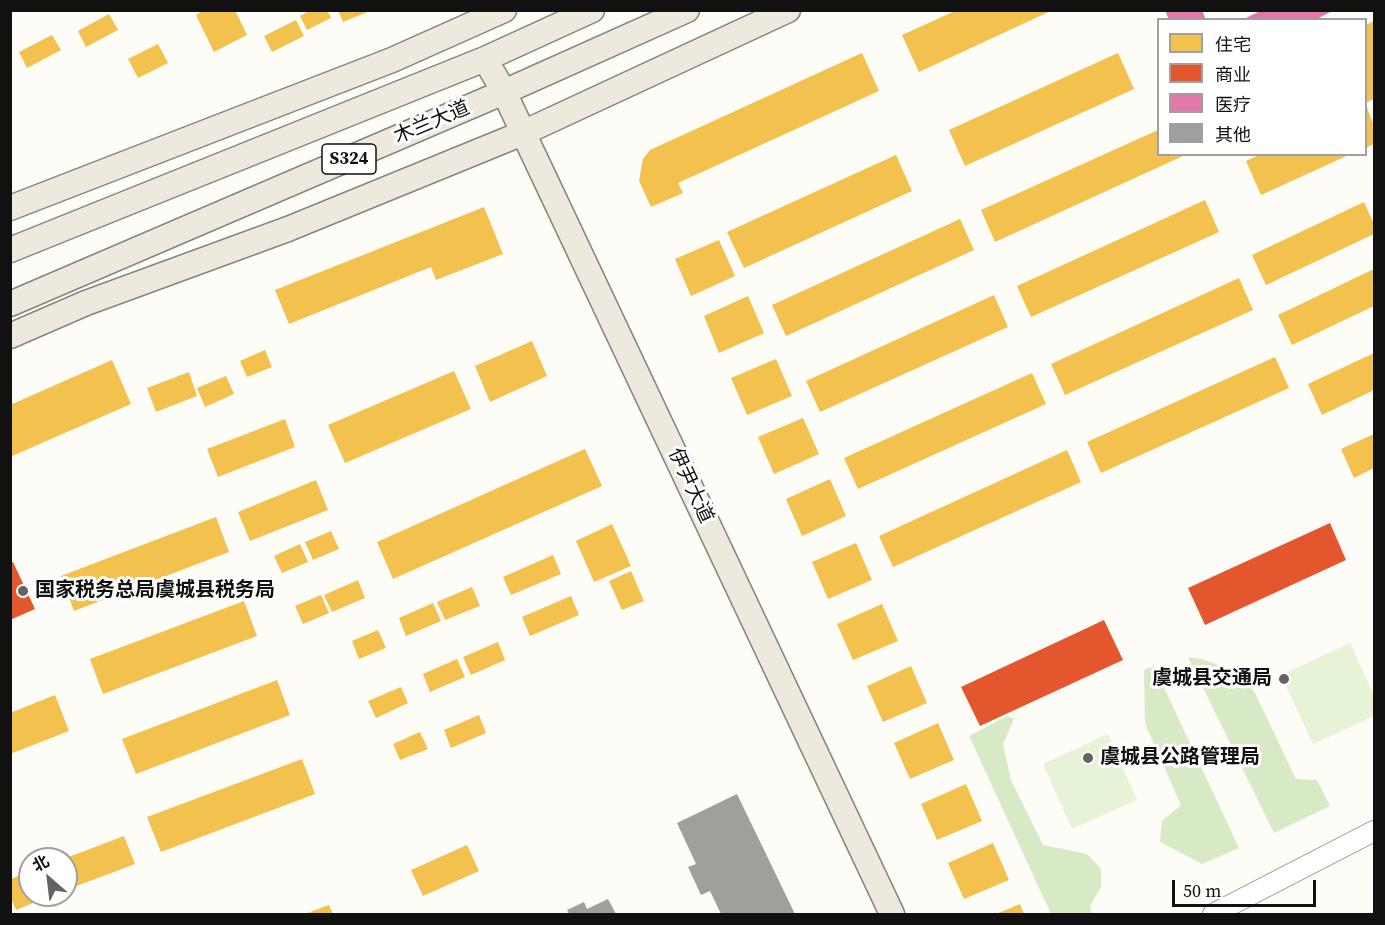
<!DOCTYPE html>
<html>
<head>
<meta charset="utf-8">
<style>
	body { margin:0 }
	#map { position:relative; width:1385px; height:925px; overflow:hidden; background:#fdfcf7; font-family:"Source Serif 4","Noto Sans SC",serif }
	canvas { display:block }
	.frame { position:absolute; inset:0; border:12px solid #111; pointer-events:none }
	.legend { position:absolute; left:1157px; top:18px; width:210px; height:138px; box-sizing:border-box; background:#fff; border:2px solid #a0a0a0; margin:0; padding:8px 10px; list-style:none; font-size:18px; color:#111 }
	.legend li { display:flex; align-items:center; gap:12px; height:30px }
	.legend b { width:30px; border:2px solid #a0a0a0 }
	.north { position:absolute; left:18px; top:847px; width:60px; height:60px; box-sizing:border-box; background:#fff; border:2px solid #a0a0a0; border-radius:50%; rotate:332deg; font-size:16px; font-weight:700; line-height:24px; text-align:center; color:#111 }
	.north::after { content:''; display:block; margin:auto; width:21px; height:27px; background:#646362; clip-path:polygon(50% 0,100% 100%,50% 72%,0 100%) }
	.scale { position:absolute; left:1172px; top:880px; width:144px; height:27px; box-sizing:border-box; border:3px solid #111; border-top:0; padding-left:8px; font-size:18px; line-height:21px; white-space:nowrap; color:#111; -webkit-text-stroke:4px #fff; paint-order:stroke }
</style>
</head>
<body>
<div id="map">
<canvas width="1385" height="925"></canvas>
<div class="frame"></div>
<ul class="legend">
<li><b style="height:16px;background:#f2c14e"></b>住宅</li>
<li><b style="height:16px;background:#e4572e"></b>商业</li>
<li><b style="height:16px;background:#e377a8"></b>医疗</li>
<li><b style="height:16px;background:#a19f9c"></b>其他</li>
</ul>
<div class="north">北</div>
<div class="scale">50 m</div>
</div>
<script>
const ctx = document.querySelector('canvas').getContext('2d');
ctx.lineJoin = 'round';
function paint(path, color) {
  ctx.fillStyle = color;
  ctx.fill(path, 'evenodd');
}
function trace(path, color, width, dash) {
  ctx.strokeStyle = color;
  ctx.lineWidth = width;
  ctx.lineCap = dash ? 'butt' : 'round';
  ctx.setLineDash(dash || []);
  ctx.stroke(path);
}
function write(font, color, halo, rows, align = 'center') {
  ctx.font = font + ' "Source Serif 4","Noto Sans SC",serif';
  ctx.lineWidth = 6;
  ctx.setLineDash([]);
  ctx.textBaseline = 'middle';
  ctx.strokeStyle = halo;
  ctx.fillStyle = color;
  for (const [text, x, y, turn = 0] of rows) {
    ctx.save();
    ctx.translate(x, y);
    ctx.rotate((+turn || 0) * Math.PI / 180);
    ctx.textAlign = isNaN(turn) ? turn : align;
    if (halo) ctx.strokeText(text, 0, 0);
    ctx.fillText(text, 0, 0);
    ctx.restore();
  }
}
paint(new Path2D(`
	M1350 643 1374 695V716L1313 744 1281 675Z
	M1108 734 1137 800 1072 829 1043 764Z`), '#e7f3d7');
paint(new Path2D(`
	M1188 657 1202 659 1216 664 1254 691 1296 779 1317 780 1330 806 1274 833Z
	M1154 666 1239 848 1202 864 1160 842 1162 821 1181 805 1145 724 1144 670Z
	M1007 716 1014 719 1003 744 1011 780 1043 845 1087 854 1101 869V887L1090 906 1092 914H1051L969 736Z`), '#d8eac5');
paint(new Path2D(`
	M204 10H235L247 35 214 52 196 15Z
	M311 10H327L331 18 307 30 300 16Z
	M338 10H370V11L343 22Z
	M957 10H1053L919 72 902 35Z
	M109 14 118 30 86 47 78 31Z
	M296 20 304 36 272 52 264 36Z
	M1374 21V99L1366 103V25Z
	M52 35 61 50 27 68 19 52Z
	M158 44 168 63 138 78 128 59Z
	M862 53 879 91 678 183 683 193 651 207 639 181 643 159 650 150Z
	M1118 53 1134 89 965 166 949 130Z
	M1366 105 1374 126V144L1366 148Z
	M1158 130V154H1182L1183 156 995 242 981 210Z
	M1261 154H1351L1261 195 1246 161Z
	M896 155 912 191 744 268 727 232Z
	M1205 200 1219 232 1031 317 1017 286Z
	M1364 202 1374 224V234L1266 285 1252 255Z
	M484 207 503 254 436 280 431 267 289 324 275 290Z
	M960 219 974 250 786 336 772 305Z
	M719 240 735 276 691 296 675 259Z
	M1374 269V306L1292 345 1278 315Z
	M1239 278 1253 310 1065 395 1051 364Z
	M994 295 1008 327 820 412 806 381Z
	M748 296 764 333 719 353 704 316Z
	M532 341 547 376 490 402 475 366Z
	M265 350 272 367 247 377 240 361Z
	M1374 353V390L1322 415 1308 384Z
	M1275 357 1289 388 1101 473 1087 442Z
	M776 359 792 396 747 415 731 378Z
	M112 360 131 404 10 457V405Z
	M454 371 471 409 345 463 328 425Z
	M189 372 197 396 156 412 147 388Z
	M1032 373 1046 404 858 489 844 458Z
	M226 376 234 394 205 407 197 388Z
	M803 418 819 454 774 474 758 437Z
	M285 419 295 447 218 477 207 449Z
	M1374 434V468L1354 478 1341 449Z
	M585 449 602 486 393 579 377 542Z
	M1067 450 1081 482 893 567 879 536Z
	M830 479 846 516 802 536 786 499Z
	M316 480 328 510 250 541 238 512Z
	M216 517 229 552 74 611 61 576Z
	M612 524 631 566 594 582 576 541Z
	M331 531 339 549 313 560 305 542Z
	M856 543 872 580 828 599 812 562Z
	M300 544 308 562 282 573 274 556Z
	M553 555 561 574 511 595 503 577Z
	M631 571 644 601 622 610 609 581Z
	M358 580 365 598 332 612 324 595Z
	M472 587 480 606 445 620 437 602Z
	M321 595 329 613 303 624 295 606Z
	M571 596 579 615 530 636 522 617Z
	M244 601 257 636 103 694 90 659Z
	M433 603 441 621 406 636 399 618Z
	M882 604 898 641 853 660 837 624Z
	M378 630 386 648 359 659 352 641Z
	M498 642 505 660 471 675 463 657Z
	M457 659 465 677 430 692 423 674Z
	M911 666 927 703 883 722 867 686Z
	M277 680 290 715 136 774 122 739Z
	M401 687 408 703 376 718 368 701Z
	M55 695 69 731 10 754V713Z
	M479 715 486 733 451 748 444 730Z
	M938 723 954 760 910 779 894 743Z
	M420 732 428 749 400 760 393 744Z
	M302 759 315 794 161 852 147 817Z
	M966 784 982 821 937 840 921 804Z
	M124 836 135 864 66 890V858Z
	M993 843 1009 880 964 899 948 863Z
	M467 845 479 871 423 896 411 870Z
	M30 872V895H53L16 910 10 896V879Z
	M1020 904 1024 914H996Z
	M329 905 333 914H305Z`), '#f2c14e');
paint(new Path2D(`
	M1330 523 1346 560 1205 625 1188 588Z
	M13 562 35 609 10 620V563Z
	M1104 620 1123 660 980 726 961 687Z`), '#e4572e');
paint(new Path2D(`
	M1165 10H1202L1206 20H1169Z
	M1262 10H1334L1315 20H1242Z`), '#e377a8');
paint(new Path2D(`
	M737 794 795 914H721L710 891 701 895 688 867 696 864 677 823Z
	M608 899 616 914H569L567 910 584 902 587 909Z`), '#a19f9c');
const minor = new Path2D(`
	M1213 914 1374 831`);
const major = new Path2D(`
	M485 59 504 92 892 914
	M10 208 392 60 504 10
	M10 250 485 59 592 10
	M10 304 504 92 687 10
	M10 336 86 303 288 229 523 133 788 10`);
trace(minor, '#979795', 22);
trace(major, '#858482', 27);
trace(minor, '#fffffe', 20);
trace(major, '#ede9dc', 24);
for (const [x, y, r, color] of [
	[23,591,6,"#646362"],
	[1284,679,6,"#646362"],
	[1088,758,6,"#646362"]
]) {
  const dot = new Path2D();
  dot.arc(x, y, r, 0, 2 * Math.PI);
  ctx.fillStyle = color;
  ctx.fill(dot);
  trace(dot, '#fff', 2);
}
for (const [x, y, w] of [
	[349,159,54]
]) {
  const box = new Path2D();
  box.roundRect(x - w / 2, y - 15, w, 30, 4.5);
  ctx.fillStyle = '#fff';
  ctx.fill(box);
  trace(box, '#111', 1.5);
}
write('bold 18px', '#111', null, [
	["S324",349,159]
]);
write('20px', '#111', '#fff', [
	["木兰大道",432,123,-23],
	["伊尹大道",690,486,65]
]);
write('bold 20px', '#111', '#fff', [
	["国家税务总局虞城县税务局",35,591],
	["虞城县交通局",1272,679,"right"],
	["虞城县公路管理局",1100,758]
], 'left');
</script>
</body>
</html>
